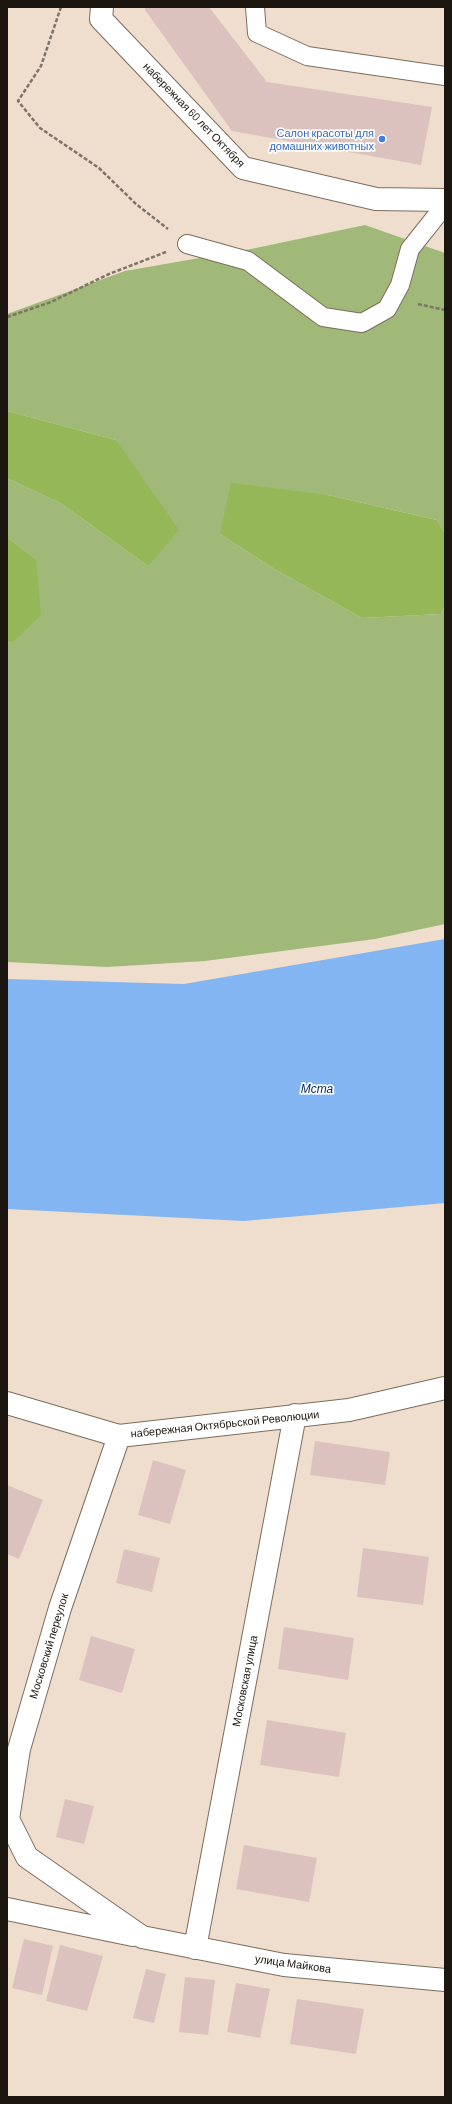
<!DOCTYPE html>
<html>
<head>
<meta charset="utf-8">
<style>
	body { margin:0 }
	#map { position:relative; width:452px; height:2104px; overflow:hidden; background:#efdecd; font-family:Barlow,sans-serif }
	canvas { display:block }
	.frame { position:absolute; inset:0; border:8px solid #1c1610; pointer-events:none }
</style>
</head>
<body>
<div id="map">
<canvas width="452" height="2104"></canvas>
<div class="frame"></div>
</div>
<script>
const ctx = document.querySelector('canvas').getContext('2d');
ctx.lineJoin = 'round';
function paint(path, color) {
  ctx.fillStyle = color;
  ctx.fill(path, 'evenodd');
}
function trace(path, color, width, dash) {
  ctx.strokeStyle = color;
  ctx.lineWidth = width;
  ctx.lineCap = dash ? 'butt' : 'round';
  ctx.setLineDash(dash || []);
  ctx.stroke(path);
}
function write(font, color, halo, rows, align = 'center') {
  ctx.font = font + ' Barlow,sans-serif';
  ctx.lineWidth = 3.5;
  ctx.setLineDash([]);
  ctx.textBaseline = 'middle';
  ctx.strokeStyle = halo;
  ctx.fillStyle = color;
  for (const [text, x, y, turn = 0] of rows) {
    ctx.save();
    ctx.translate(x, y);
    ctx.rotate((+turn || 0) * Math.PI / 180);
    ctx.textAlign = isNaN(turn) ? turn : align;
    if (halo) ctx.strokeText(text, 0, 0);
    ctx.fillText(text, 0, 0);
    ctx.restore();
  }
}
paint(new Path2D(`
	M365 225 445 253V534L437 520 328 495 220 534 276 570 362 618 441 614 445 605V924L375 939 205 961 107 967 7 962V642L12 643 36 559 7 537V478L62 504 148 566 116 440 7 411V314L125 271 251 249Z`), '#a0b978');
paint(new Path2D(`
	M7 411 116 440 179 530 148 566 62 504 7 478Z
	M231 483 328 495 437 520 445 534V605L441 614 362 618 276 570 220 534Z
	M7 537 36 559 41 615 12 643 7 642Z`), '#95b758');
paint(new Path2D(`
	M445 939V1203L244 1221 7 1209V979L184 984Z`), '#82b5f1');
paint(new Path2D(`
	M145 7H209L267 82 432 107 421 165 232 131 145 10Z
	M315 1441 390 1452 385 1485 310 1475Z
	M153 1460 186 1470 170 1524 138 1515Z
	M7 1485 43 1500 19 1559 7 1554Z
	M363 1548 429 1557 423 1605 357 1597Z
	M124 1549 160 1558 152 1592 116 1583Z
	M284 1627 354 1638 348 1680 278 1669Z
	M91 1636 135 1649 122 1693 79 1680Z
	M267 1720 346 1733 339 1777 260 1765Z
	M65 1799 94 1806 84 1844 56 1837Z
	M244 1845 317 1858 309 1902 236 1889Z
	M24 1939 53 1946 42 1995 12 1988Z
	M60 1945 103 1956 87 2011 46 2001Z
	M146 1969 166 1974 154 2023 133 2018Z
	M185 1977 215 1980 208 2035 179 2032Z
	M236 1983 270 1989 260 2038 227 2032Z
	M297 1999 364 2009 356 2054 290 2044Z`), '#dbc2be');
const service = new Path2D(`
	M255 7 257 33 307 56 445 76
	M187 244 248 261 323 317 362 323 387 309 400 285 410 249 445 205`);
const minor = new Path2D(`
	M102 7 101 19 243 168 376 199 445 200
	M7 1403 119 1436 349 1410 445 1388
	M119 1436 60 1608 19 1749 8 1819 27 1857 142 1937 284 1965 445 1980
	M7 1909 133 1935
	M195 1948 295 1415`);
trace(service, '#7c6d5e', 20);
trace(minor, '#7c6d5e', 24);
trace(new Path2D(`
	M61 7 41 66 18 101 40 128 99 168 136 204 168 229
	M418 304 445 310
	M7 317 51 302 109 274 166 252`), '#7e7368', 2.5, [4, 2]);
trace(service, '#fff', 18);
trace(minor, '#fff', 22);
for (const [x, y, r, color] of [
	[382,139,4,"#3f7fe0"]
]) {
  const dot = new Path2D();
  dot.arc(x, y, r, 0, 2 * Math.PI);
  ctx.fillStyle = color;
  ctx.fill(dot);
  trace(dot, '#fff', 1.5);
}
write('11px', '#1c1610', '#fff', [
	["набережная 60 лет Октября",194,115,46],
	["набережная Октябрьской Революции",225,1424,-6],
	["Московский переулок",49,1646,-73],
	["Московская улица",245,1681,-79],
	["улица Майкова",293,1964,8]
]);
write('11px', '#366cbe', '#fff', [
	["Салон красоты для",374,133],
	["домашних животных",374,146]
], 'right');
write('italic 12px', '#002d5b', '#fff', [
	["Мста",317,1089]
]);
</script>
</body>
</html>
